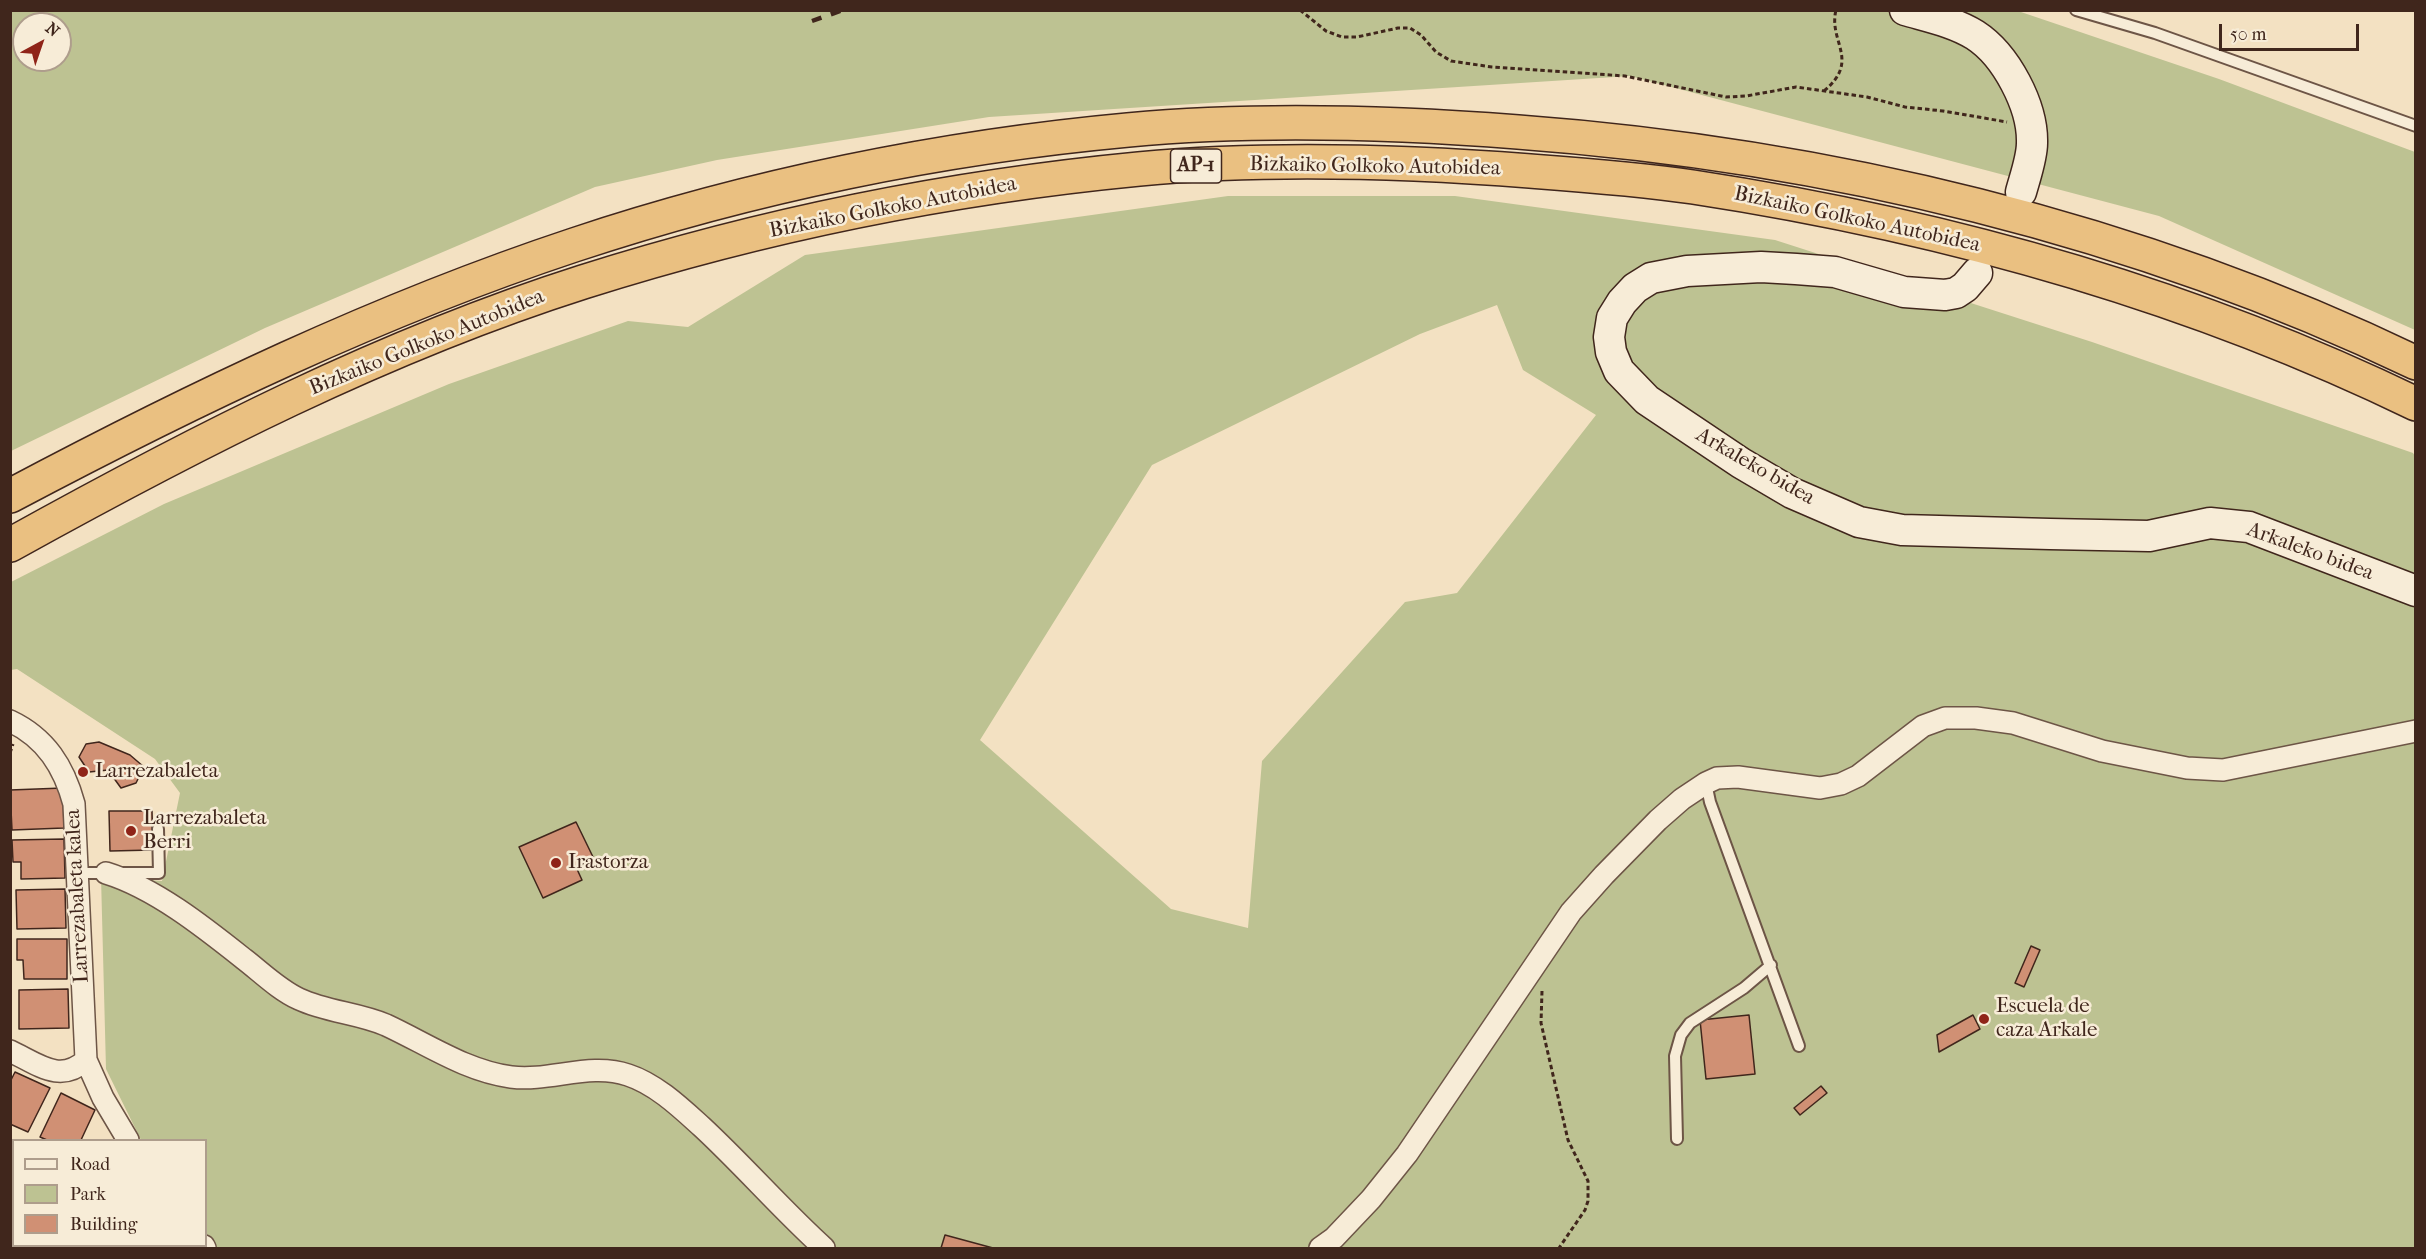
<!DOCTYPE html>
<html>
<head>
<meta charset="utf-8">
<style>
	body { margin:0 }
	#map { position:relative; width:2426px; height:1259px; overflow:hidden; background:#f3e1c2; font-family:"IM FELL French Canon",serif }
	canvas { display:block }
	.frame { position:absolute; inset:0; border:12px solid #40261c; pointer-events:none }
	.legend { position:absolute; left:12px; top:1139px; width:195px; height:108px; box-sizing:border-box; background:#f7ecd7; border:2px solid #ae9d8c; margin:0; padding:8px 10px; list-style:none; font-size:18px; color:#40261c }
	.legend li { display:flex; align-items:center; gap:12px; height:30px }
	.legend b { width:30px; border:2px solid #ae9d8c }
	.north { position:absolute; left:12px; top:12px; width:60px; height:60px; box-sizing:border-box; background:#f7ecd7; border:2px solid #ae9d8c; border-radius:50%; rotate:40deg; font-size:16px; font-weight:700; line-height:24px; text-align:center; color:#40261c }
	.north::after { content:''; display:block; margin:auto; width:21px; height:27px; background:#8f2418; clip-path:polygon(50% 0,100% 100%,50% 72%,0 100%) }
	.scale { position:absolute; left:2219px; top:24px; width:140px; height:27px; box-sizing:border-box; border:3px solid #40261c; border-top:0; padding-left:8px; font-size:18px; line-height:21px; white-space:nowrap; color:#40261c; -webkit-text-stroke:4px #f7ecd7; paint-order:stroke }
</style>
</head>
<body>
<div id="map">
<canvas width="2426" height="1259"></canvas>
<div class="frame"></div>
<ul class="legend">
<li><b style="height:8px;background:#f7ecd7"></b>Road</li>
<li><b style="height:16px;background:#bdc292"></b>Park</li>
<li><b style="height:16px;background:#d09074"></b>Building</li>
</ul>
<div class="north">N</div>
<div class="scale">50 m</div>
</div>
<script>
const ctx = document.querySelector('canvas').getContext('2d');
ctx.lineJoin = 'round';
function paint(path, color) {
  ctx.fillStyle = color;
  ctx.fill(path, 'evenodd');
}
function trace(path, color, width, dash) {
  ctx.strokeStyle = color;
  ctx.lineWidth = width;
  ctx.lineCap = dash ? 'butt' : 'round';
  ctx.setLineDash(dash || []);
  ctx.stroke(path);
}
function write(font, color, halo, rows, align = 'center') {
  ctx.font = font + ' "IM FELL French Canon",serif';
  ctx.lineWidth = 5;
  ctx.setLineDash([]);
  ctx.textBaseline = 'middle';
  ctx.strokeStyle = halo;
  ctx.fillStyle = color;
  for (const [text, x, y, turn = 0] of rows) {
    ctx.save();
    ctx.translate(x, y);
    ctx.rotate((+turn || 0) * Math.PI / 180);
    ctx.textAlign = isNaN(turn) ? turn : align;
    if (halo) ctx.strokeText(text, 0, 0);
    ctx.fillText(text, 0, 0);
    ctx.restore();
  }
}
paint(new Path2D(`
	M10 11H2018L2219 79 2415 152V330L2159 216 1630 76 989 117 717 160 595 187 265 328 11 451ZM24 24H60V60H24Z
	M1228 196H1455L1775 240 2092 342 2413 453 2415 456V1248H11L10 1151 14 1152V1246H206V1140H141L106 1069 101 877 162 881 180 793 155 759 17 669 11 670V582L164 504 449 384 628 321 688 327 805 255ZM1497 305 1523 370 1596 415 1457 593 1405 602 1262 761 1248 928 1171 909 980 740 1152 465 1420 334Z`), '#bdc292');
const building = new Path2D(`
	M99 742 130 755 144 767 136 783 121 788 108 770 89 772 79 757 86 744Z
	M63 788 64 828 12 830 10 790Z
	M109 811H152L153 850 110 851Z
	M576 822 594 859 576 867 582 880 543 898 519 847Z
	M64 839 65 878 21 879V862H13L12 840Z
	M65 889 66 928 17 929 16 890Z
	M17 939H67V979H24L23 960H17Z
	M2031 946 2040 950 2024 987 2015 983Z
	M68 989 69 1028 19 1029V990Z
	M1749 1015 1755 1074 1706 1079 1700 1020Z
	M1973 1015 1980 1029 1939 1052 1937 1035Z
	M15 1072 50 1088 28 1132 10 1124V1082Z
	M1821 1086 1827 1093 1800 1115 1794 1108Z
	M61 1093 95 1110 81 1140H47L40 1137Z
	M945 1235 993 1248H941Z`);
paint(building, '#d09074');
trace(building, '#40261c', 1.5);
const lane = new Path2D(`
	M2076 10 2155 33 2416 126
	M1706 783 1710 802 1799 1046
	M76 873H159L158 829
	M1677 1139 1675 1056 1681 1035 1690 1023 1744 988 1771 965`);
const street = new Path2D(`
	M10 721C46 738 64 767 74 804L86 1060 103 1098 128 1140
	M106 873C155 888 205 928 244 959 261 972 279 990 299 999 327 1012 358 1013 386 1025 427 1044 466 1071 511 1077 550 1082 590 1062 628 1075 656 1084 681 1108 702 1127 744 1166 782 1210 824 1248
	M10 1051C38 1064 60 1084 86 1060
	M204 1246 205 1248
	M1320 1248 1334 1238 1371 1199 1407 1154 1571 912 1604 875 1658 820 1682 799 1706 783 1717 778 1738 777 1820 788 1841 784 1858 776 1923 726 1945 718H1976L2013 723 2102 751 2187 768 2223 770 2416 731`);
const secondary = new Path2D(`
	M1905 10C1929 17 1954 22 1975 35 2006 55 2033 106 2032 143 2032 158 2025 177 2021 192
	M1977 273 1965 287 1956 293 1945 295 1904 292 1835 272 1796 269 1761 267 1687 271 1651 278 1635 288 1622 302 1612 318 1609 337 1611 352 1619 371 1647 400 1741 463 1792 493 1859 522 1902 530 2050 534 2149 536 2210 523 2249 527 2416 591`);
const highway = new Path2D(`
	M10 496C193 399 378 310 574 245 751 186 942 147 1128 130 1257 118 1388 122 1518 132 1827 155 2135 228 2416 363
	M10 545C194 443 382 346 583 282 763 225 951 187 1139 169 1268 157 1400 161 1530 171 1584 175 1639 179 1693 187 1942 225 2189 294 2416 404`);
trace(lane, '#6d5546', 14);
trace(street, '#6d5546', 24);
trace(secondary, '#40261c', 33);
trace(highway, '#40261c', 36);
trace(new Path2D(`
	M1300 10 1326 31 1342 37H1357L1398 28H1410L1421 35 1436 52 1451 61 1492 67 1625 76 1726 97 1746 96 1796 87 1867 97 1905 107 1943 111 2007 122
	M1824 91C1861 60 1828 42 1836 10
	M10 753 13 744
	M1542 991 1541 1023 1568 1140 1588 1181V1201L1585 1210 1559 1248`), '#40261c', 3, [4.5, 3]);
trace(lane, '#f7ecd7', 10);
trace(street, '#f7ecd7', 21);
trace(secondary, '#f7ecd7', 30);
trace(highway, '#eac081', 33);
trace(new Path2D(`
	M812 21 843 10`), '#40261c', 4.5, [10, 10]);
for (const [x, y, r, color] of [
	[83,772,6,"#8f2418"],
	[131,831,6,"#8f2418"],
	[556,863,6,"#8f2418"],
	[1984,1019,6,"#8f2418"]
]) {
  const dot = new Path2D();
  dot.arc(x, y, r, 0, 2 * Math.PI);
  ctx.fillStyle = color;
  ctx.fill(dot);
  trace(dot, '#f7ecd7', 2);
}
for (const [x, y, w] of [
	[1196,166,51]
]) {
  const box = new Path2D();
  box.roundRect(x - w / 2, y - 17, w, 34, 4.5);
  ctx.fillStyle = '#f7ecd7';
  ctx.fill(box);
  trace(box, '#40261c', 1.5);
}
write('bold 20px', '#40261c', null, [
	["AP-1",1196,166]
]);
write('21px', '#40261c', '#f7ecd7', [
	["Bizkaiko Golkoko Autobidea",1375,167,1],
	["Bizkaiko Golkoko Autobidea",893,208,-11],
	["Bizkaiko Golkoko Autobidea",1857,220,12],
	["Bizkaiko Golkoko Autobidea",427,343,-22],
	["Arkaleko bidea",1755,467,30],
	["Arkaleko bidea",2310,552,20],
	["Larrezabaleta kalea",78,896,-93]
]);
write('21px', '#40261c', '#f7ecd7', [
	["Larrezabaleta",95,772],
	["Larrezabaleta",143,819],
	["Berri",143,843],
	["Irastorza",568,863],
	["Escuela de",1996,1007],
	["caza Arkale",1996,1031]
], 'left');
</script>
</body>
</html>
